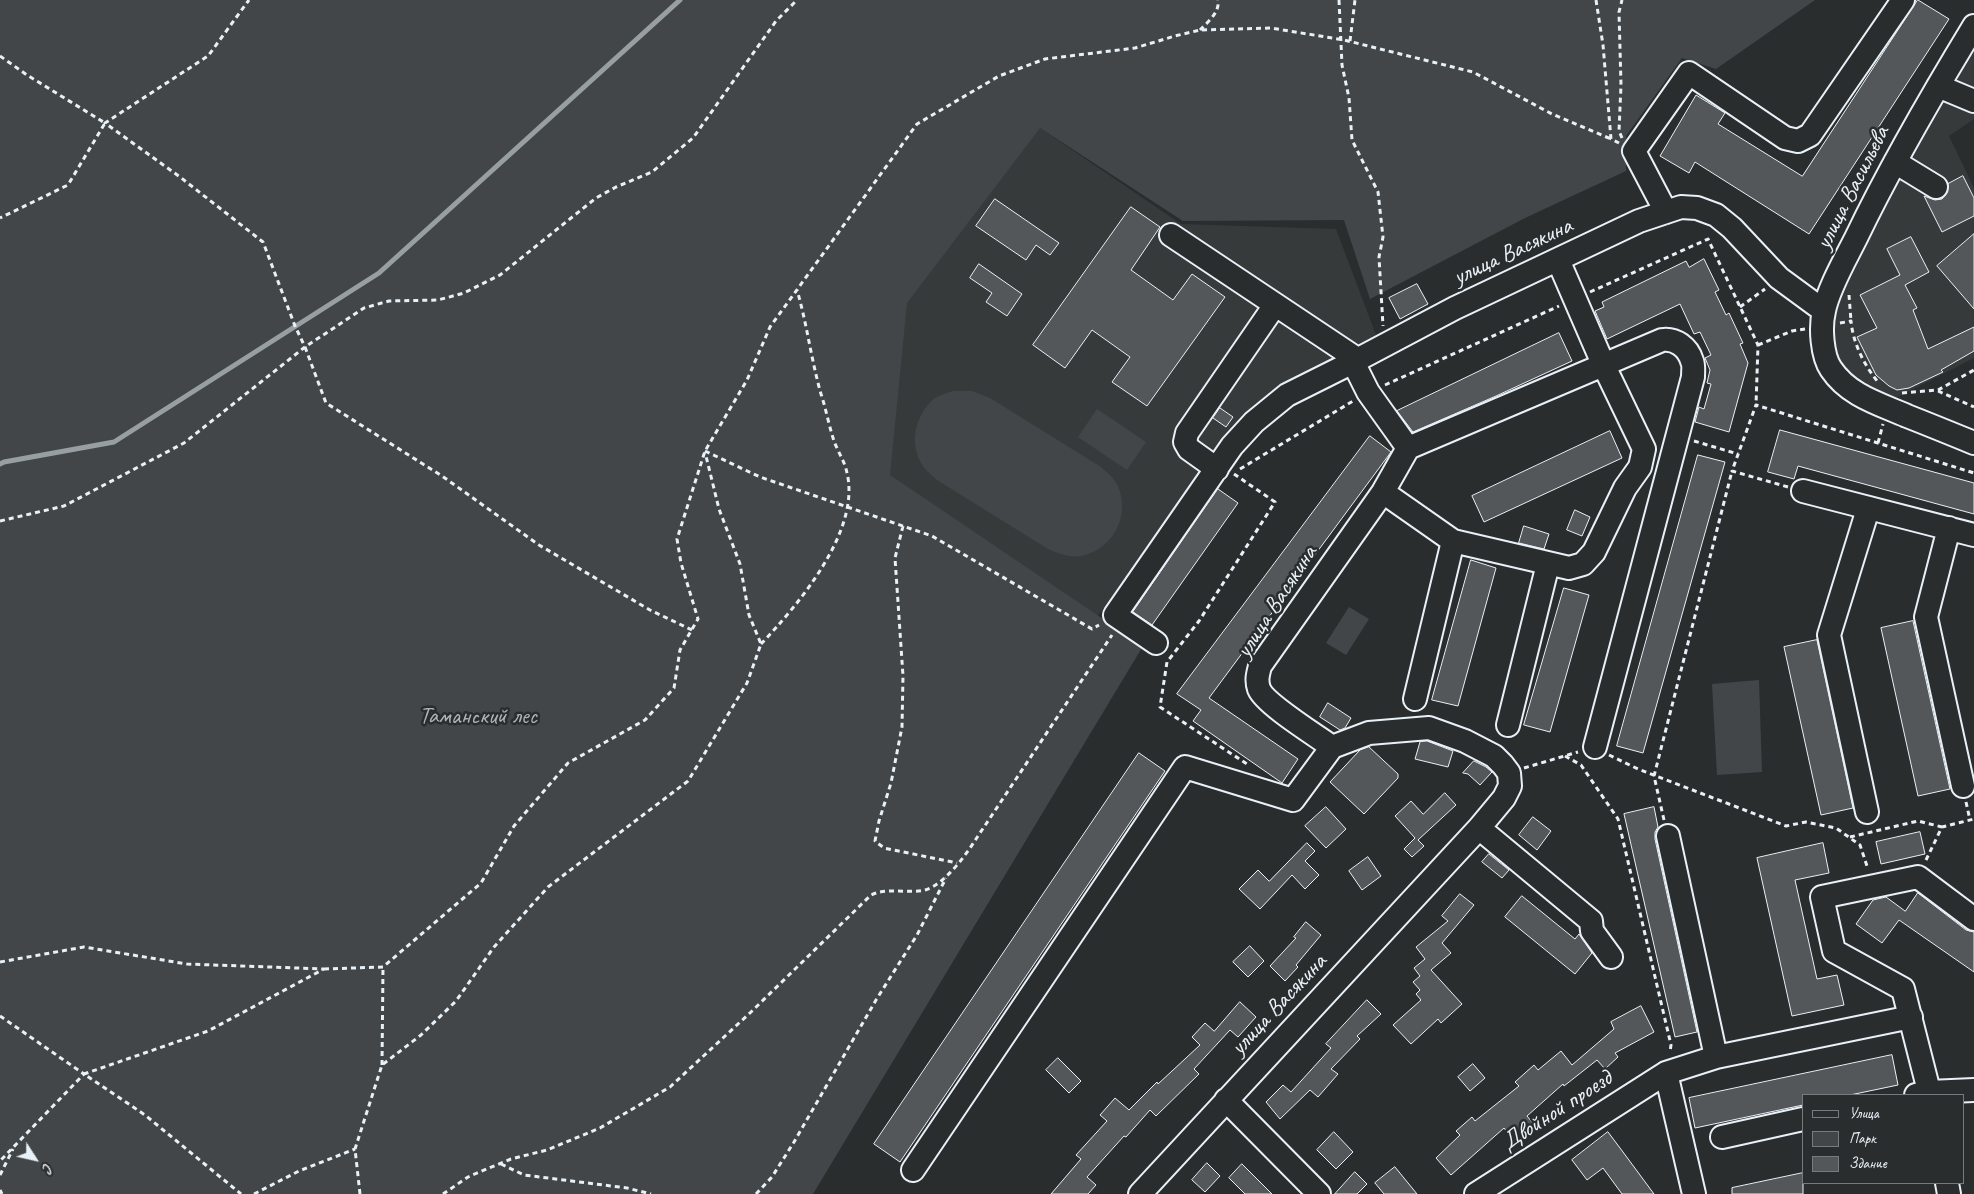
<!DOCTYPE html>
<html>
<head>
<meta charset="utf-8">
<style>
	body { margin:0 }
	#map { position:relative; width:1974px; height:1194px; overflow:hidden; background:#2a2d2e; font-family:Caveat,sans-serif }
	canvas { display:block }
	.legend { position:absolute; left:1802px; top:1094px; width:162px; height:90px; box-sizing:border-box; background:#2a2d2e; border:1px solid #767b7f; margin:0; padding:6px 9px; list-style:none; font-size:15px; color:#e8f1f8 }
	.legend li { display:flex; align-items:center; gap:10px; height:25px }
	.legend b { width:25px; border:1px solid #767b7f }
	.north { position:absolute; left:10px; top:1134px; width:50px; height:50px; -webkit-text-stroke:4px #2a2d2e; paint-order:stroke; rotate:125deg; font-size:14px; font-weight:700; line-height:20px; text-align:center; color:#e8f1f8 }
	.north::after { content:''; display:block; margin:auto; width:18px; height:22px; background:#e8f1f8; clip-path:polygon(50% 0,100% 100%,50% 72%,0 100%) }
</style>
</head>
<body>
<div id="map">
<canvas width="1974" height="1194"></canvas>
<ul class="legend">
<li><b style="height:6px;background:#2a2d2e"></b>Улица</li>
<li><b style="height:14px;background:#424648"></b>Парк</li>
<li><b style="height:14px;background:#535759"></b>Здание</li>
</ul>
<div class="north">С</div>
</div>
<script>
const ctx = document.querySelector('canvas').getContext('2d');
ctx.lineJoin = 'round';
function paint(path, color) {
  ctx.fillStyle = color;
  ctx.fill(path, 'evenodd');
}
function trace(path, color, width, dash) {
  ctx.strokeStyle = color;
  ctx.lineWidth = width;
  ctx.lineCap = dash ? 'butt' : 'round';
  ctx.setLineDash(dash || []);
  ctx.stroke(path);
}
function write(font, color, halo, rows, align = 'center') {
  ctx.font = font + ' Caveat,sans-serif';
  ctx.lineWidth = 5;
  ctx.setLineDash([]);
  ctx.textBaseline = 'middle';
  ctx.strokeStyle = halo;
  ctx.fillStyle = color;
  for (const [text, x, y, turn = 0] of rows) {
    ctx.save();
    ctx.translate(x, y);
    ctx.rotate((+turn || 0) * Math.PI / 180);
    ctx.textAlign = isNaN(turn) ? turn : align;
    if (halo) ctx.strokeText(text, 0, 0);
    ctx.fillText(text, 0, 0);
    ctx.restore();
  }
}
paint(new Path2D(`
	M1974 45V119L1949 136 1974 188V358L1892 400 1873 391 1855 379 1841 366 1832 345 1831 323 1841 289 1872 222Z
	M1037 126 1181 224 1336 229 1376 335 1328 361 1272 398 1212 451 1202 471 1097 617 888 476 904 302Z`), '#363a3b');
paint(new Path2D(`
	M0 0H1815L1716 69 1682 58 1626 136V171L1525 218 1370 299 1344 220 1183 221 1040 128 907 303 890 475 1143 646 813 1194H0Z
	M953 391H972L990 398 1101 467C1105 471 1111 475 1115 481 1132 509 1117 546 1085 555 1072 559 1059 554 1048 549L937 480C932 475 926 471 923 466 908 443 915 415 935 398 940 395 947 393 953 391Z
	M1097 409 1146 442 1127 470 1078 437Z
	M1349 607 1369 619 1346 655 1326 643Z
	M1759 680 1762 772 1717 775 1712 684Z`), '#424648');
trace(new Path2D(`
	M0 464 4 462 114 442 379 273 680 0`), '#989fa3', 5);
const building = new Path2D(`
	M1918 0 1949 19 1809 234 1695 162 1689 173 1660 156 1696 95 1725 113 1718 124 1802 176Z
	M1963 176 1974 198V216L1942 232 1924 196 1935 200 1942 199 1947 193 1948 184Z
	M995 199 1059 243 1050 255 1036 245 1026 260 976 226Z
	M1131 207 1160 227 1131 270 1173 300 1192 274 1225 297 1147 406 1112 382 1130 357 1092 330 1065 368 1033 345Z
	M1974 234V309L1937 266Z
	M1911 237 1929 272 1905 285 1917 308 1913 310 1928 349 1974 327V351L1941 370 1943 372 1909 388 1897 390 1889 386 1876 375 1857 337 1877 328 1860 295 1900 275 1887 249Z
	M1704 259 1719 290 1715 292 1726 315 1729 313 1743 343 1740 344 1748 363 1729 432 1695 422 1699 407 1704 409 1711 384 1707 383 1710 370 1705 358 1711 355 1700 332 1694 334 1680 304 1607 339 1595 311 1604 307 1602 302 1686 261 1689 267Z
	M979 264 1022 294 1007 316 986 302 992 293 970 278Z
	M1417 284 1428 304 1400 319 1389 298Z
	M1559 333 1572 361 1496 396 1413 432 1397 411Z
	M1220 408 1233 417 1226 427 1213 418Z
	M1780 430 1974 483V514L1798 466 1794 479 1768 472Z
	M1610 431 1622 458 1484 522 1472 496Z
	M1370 436 1391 452 1209 698 1298 759 1282 783 1193 721 1201 710 1177 694Z
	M1698 455 1725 462 1643 753 1617 746Z
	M1218 489 1238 503 1152 625 1133 612Z
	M1575 510 1590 517 1582 536 1567 530Z
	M1524 526 1549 534 1544 549 1519 543Z
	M1471 560 1496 568 1458 706 1432 700Z
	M1564 588 1589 595 1550 732 1524 725Z
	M1913 621 1950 789 1918 796 1881 628Z
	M1817 640 1853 808 1821 815 1784 647Z
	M1328 703 1351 718 1345 728 1340 730 1320 717Z
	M1427 741 1453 751 1448 767 1415 759 1420 742Z
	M1369 747 1398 774V778L1364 814 1330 782 1360 750Z
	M1139 753 1165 771 900 1162 874 1144Z
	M1474 761 1486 767 1492 772 1480 785 1468 774 1463 773Z
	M1445 793 1456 805 1418 840 1424 846 1412 857 1404 849 1415 838 1395 816 1411 801 1423 814Z
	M1326 807 1346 829 1326 848 1305 826Z
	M1654 807 1658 827 1655 832V839L1697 1032 1675 1037 1624 814Z
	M1533 817 1551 831 1537 850 1519 835Z
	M1920 832 1925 854 1881 864 1876 842Z
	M1307 843 1315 851 1305 861 1319 875 1305 889 1292 875 1260 909 1239 889 1258 870 1269 881Z
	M1823 843 1829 873 1795 880 1817 979 1837 975 1844 1005 1792 1016 1757 858Z
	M1489 854 1509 870 1502 878 1482 862Z
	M1368 857 1381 876 1362 890 1349 871Z
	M1918 893 1966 930 1974 932V972L1899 920 1882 943 1856 924 1873 900 1886 897 1905 911Z
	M1460 894 1474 905 1442 943 1451 953 1431 970 1462 1004 1441 1023 1438 1019 1411 1044 1393 1025 1421 1000 1416 994 1420 990 1413 982 1420 976 1414 968 1425 959 1416 947 1448 921 1442 916Z
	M1522 896 1575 939 1579 934 1592 953 1575 974 1505 917Z
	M1306 922 1321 935 1296 965 1298 967 1285 981 1270 966 1296 938 1294 937Z
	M1250 946 1264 961 1248 977 1233 962Z
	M1367 1000 1381 1014 1357 1036 1360 1039 1331 1069 1338 1074 1318 1097 1310 1090 1280 1119 1266 1102 1283 1085 1291 1092 1331 1048 1326 1044Z
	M1240 1002 1256 1017 1238 1037 1230 1030 1194 1069 1199 1074 1156 1116 1150 1110 1126 1137 1124 1136 1087 1177 1096 1185 1088 1194H1051L1081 1159 1076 1155 1107 1121 1100 1115 1115 1098 1129 1110 1157 1082 1158 1084 1200 1045 1192 1037 1205 1023 1214 1031Z
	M1641 1006 1654 1032 1615 1053 1618 1057 1605 1069 1597 1060 1564 1086 1563 1084 1527 1116 1535 1126 1515 1142 1504 1128 1451 1175 1436 1158 1460 1135 1456 1131 1472 1117 1475 1121 1519 1086 1515 1082 1534 1065 1538 1070 1561 1051 1572 1065 1614 1029 1611 1022Z
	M1892 1055 1898 1085 1850 1095H1803V1105L1695 1128 1689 1098Z
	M1058 1058 1081 1081 1069 1093 1046 1070Z
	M1473 1064 1485 1078 1470 1091 1458 1077Z
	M1334 1132 1353 1152 1336 1169 1317 1150Z
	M1608 1132 1623 1152 1654 1194H1622L1603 1168 1587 1180 1572 1160Z
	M1207 1163 1220 1176 1205 1192 1192 1180Z
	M1242 1164 1272 1194H1245L1229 1178Z
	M1395 1167 1417 1194H1384L1375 1183Z
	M1355 1172 1367 1184 1357 1194H1335Z
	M1803 1173V1194H1732V1188Z`);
paint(building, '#535759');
trace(building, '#e8f1f8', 1);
const minor = new Path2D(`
	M1974 26C1932 95 1891 165 1856 238 1846 258 1828 289 1824 311 1820 327 1822 356 1831 369 1849 396 1880 404 1907 416 1930 425 1952 434 1974 443
	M1938 86 1974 101
	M1895 162 1936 187
	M1666 212 1634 151 1689 73 1785 138 1798 141 1810 135 1903 0
	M1171 235 1357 359
	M1353 362 1368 392 1408 448
	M1408 448 1662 340C1675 338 1688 347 1692 361 1694 365 1693 372 1693 377L1595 747
	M1217 469 1189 449 1185 442 1187 433 1275 305
	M1803 491 1974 535
	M1383 492 1453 541
	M1949 528 1926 617 1963 786
	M1156 643 1115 615 1232 446 1254 422 1287 395 1353 362 1455 308 1639 221 1681 207 1697 208 1716 215 1732 228 1779 278 1824 311
	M1415 699 1453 541 1569 568 1583 564 1594 552 1625 488 1640 467 1644 449 1604 366 1558 260
	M1508 725 1548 564
	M1332 747C1317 736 1265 704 1259 689 1256 680 1258 674 1260 666L1383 492 1408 448
	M1867 812 1829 635 1868 509
	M1479 828 1591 921 1592 931 1611 957
	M1668 836 1716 1057 1911 1017
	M1666 1073 1694 1194
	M1916 1095 1929 1092 1974 1090
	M1930 1095 1903 989 1834 951 1822 897 1918 877 1974 919
	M1226 1100 1319 1194
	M1722 1137 1803 1119
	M913 1170 1185 767 1293 800 1332 747
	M1947 1183 1949 1194
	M1140 1194 1479 828 1504 798 1510 786 1509 773 1503 765 1494 756 1465 741 1429 728 1369 733 1332 747
	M1476 1194 1666 1073 1716 1057`);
trace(minor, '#e8f1f8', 26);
trace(new Path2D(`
	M1339 0 1342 65 1349 98 1352 140 1378 192 1383 237 1379 257 1383 326
	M1596 0 1603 45 1611 139 1619 143
	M1200 30C1208 22 1220 12 1218 0
	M1350 41 1355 0
	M0 56 27 75 105 123 68 185 0 218
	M1622 138 1619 131 1621 85 1619 12 1622 0
	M1590 292 1708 239 1758 345 1756 405
	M1849 295 1851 321
	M1740 307 1765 289
	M1840 323 1851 321C1853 343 1864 365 1878 382
	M1758 345 1792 331 1805 329
	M1385 385 1559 306
	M1938 391 1974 407
	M1902 393 1938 390 1974 370
	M1694 441 1738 454
	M1878 443 1883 424
	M705 451 760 477 932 536 1092 629 1099 625
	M1240 469 1353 401
	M1234 474 1275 502 1199 621 1167 662 1160 707 1250 766
	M1788 487 1732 471 1756 405 1974 473
	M0 521 64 506 184 443 305 347 295 326 263 242 180 177 105 123 208 56 249 0
	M903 526 895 558 903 676 902 727 891 783 879 821 875 841 884 848 957 863
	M692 630 650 610 539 545 442 476 326 403 305 347 364 308 389 301 438 300 464 293 500 275 596 198 616 187 652 172 693 138 776 21 797 0
	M761 644C798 605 861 531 847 473 845 462 838 452 834 441 829 426 826 409 821 394 811 359 807 324 797 290
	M1609 755 1638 769 1786 826 1806 822 1836 828 1860 845 1868 869
	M1565 756 1581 765 1618 819 1671 1045 1670 1052
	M1524 768 1578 752
	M1966 802 1970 820
	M1664 820 1654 776 1732 471
	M1850 837 1918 821 1942 827
	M1926 860 1942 827 1974 819
	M0 962 84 947 187 964 324 969 208 1031 84 1074 145 1115 241 1194
	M324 969 383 967 481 883 514 826 568 763 645 720 674 688 680 650 698 619 681 563 677 539 705 451 747 380 770 327 917 124 999 76 1045 59 1135 48 1175 36 1200 30 1271 28 1344 40 1473 72 1552 114 1611 139
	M0 1016 84 1074 0 1161
	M382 1065 383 967
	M501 1164 524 1175 627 1188 651 1194
	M0 1175 13 1149
	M0 1190 2 1194
	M254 1194 299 1171 355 1149
	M360 1194 355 1149 382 1065 421 1035 456 1001 494 947 548 887 688 781 747 683 761 644 749 615 740 564 719 509 705 452
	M443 1194 468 1177 477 1173 511 1159 547 1150 600 1128 670 1087 751 1012 871 895C888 887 908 894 925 890 944 885 966 855 976 839L1112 635
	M756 1194 772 1177 794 1142 876 1000 917 935 946 878`), '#e8f1f8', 3, [5, 4]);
trace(minor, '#2a2d2e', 22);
write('24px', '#e8f1f8', '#2a2d2e', [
	["улица Васильева",1853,188,-63],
	["улица Васякина",1513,252,-25],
	["улица Васякина",1277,602,-57],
	["улица Васякина",1279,1005,-47],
	["Двойной проезд",1557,1111,-33]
]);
write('24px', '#aeb5ba', '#2a2d2e', [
	["Таманский лес",478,717]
]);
</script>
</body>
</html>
